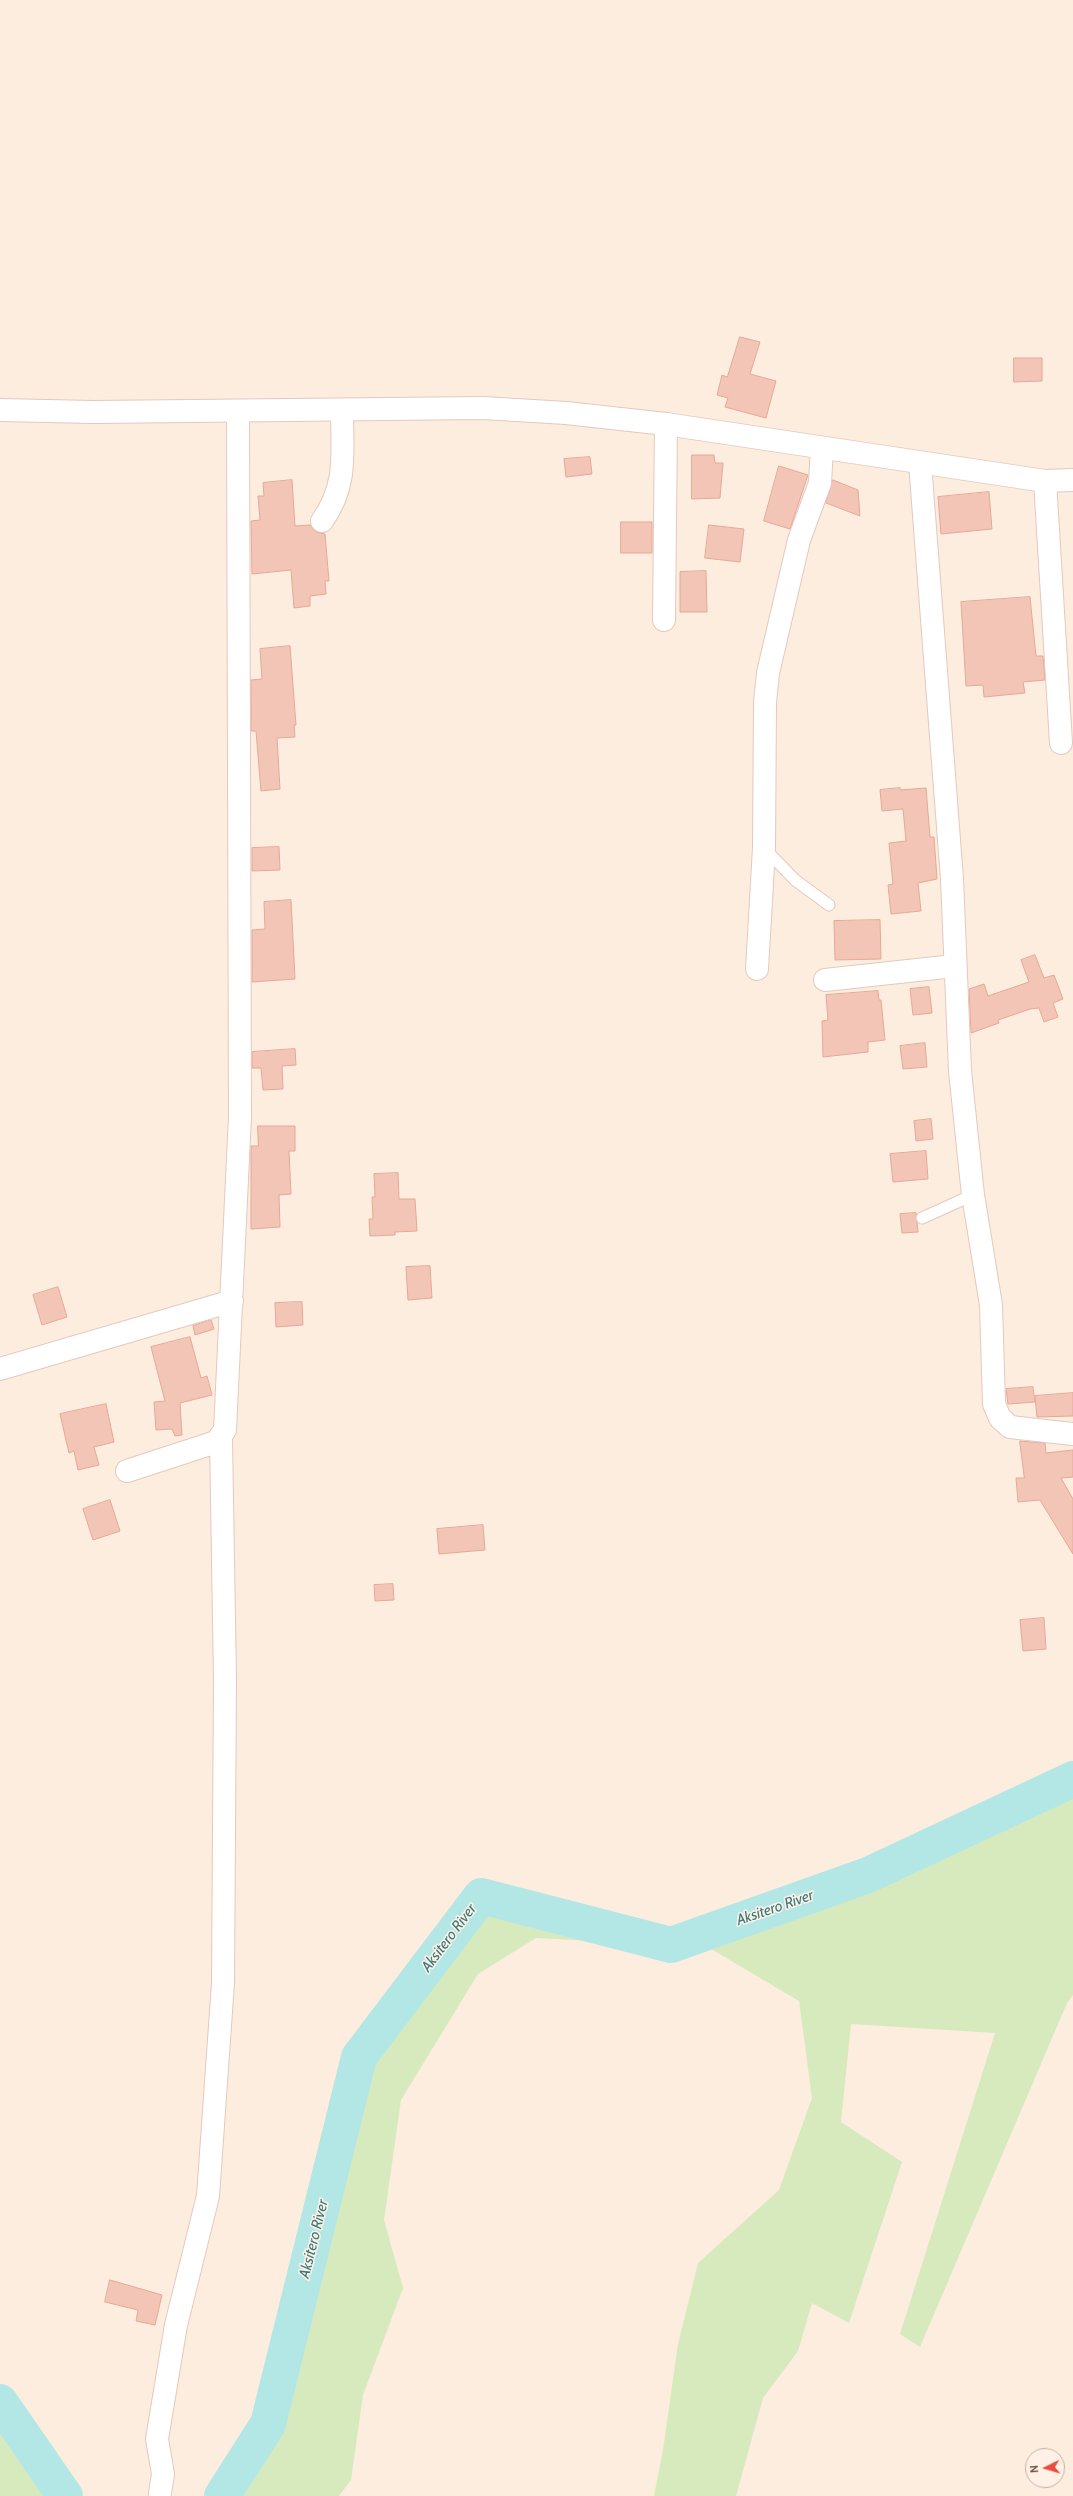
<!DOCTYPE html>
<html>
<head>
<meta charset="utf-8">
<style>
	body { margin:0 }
	#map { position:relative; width:1073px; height:2496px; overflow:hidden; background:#fdeddf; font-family:Cabin,sans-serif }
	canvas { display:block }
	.north { position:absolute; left:1025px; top:2448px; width:40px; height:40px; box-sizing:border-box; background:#fff1e6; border:1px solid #c7b0a6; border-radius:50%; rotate:265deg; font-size:11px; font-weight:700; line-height:16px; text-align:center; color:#744f46 }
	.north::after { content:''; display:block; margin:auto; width:14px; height:18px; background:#ec4b3e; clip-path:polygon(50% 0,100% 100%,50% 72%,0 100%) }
</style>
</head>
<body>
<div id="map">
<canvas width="1073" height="2496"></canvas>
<div class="north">N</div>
</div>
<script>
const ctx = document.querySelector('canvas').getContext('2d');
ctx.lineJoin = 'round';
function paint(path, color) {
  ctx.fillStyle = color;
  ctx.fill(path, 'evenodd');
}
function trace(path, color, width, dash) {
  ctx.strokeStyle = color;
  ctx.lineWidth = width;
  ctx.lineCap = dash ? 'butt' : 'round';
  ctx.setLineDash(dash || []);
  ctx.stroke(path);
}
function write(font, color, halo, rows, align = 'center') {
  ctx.font = font + ' Cabin,sans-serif';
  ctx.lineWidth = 3;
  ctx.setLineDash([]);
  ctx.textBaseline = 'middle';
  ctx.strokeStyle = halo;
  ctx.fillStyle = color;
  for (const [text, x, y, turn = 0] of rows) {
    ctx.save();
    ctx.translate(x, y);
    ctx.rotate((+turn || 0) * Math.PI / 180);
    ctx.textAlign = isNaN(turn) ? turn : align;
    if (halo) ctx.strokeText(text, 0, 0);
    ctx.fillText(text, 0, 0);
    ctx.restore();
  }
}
paint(new Path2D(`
	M1073 1778V1995L1067 2003 920 2347 900 2334 995 2033 851 2024 841 2122 902 2162 849 2323 812 2303 798 2351 763 2398 736 2496H654L663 2450 678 2344 698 2263 779 2190 812 2098 799 2001 691 1937Z
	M481 1896 671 1945 536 1938 478 1974 401 2100 384 2220 403 2288 363 2395 351 2480 339 2496H222L268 2424 359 2057Z
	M0 2402 65 2496H0Z`), '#d6eabd');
trace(new Path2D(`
	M0 2402 65 2496
	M222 2496 268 2424 359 2057 481 1896 671 1945 868 1875 1073 1779`), '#b3e7e6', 36);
const building = new Path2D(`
	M740 337 760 342 750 374 776 381 766 418 725 407 728 398 717 395 722 375 727 377Z
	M1014 358H1042V381L1014 382Z
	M692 455H714L715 463H723L720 498 692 499Z
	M590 457 592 474 566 477 564 459Z
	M779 466 808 475 790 529 764 521Z
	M292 480 295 526 310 525 316 532 325 534 329 581H325L326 594 310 596V606L294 608 291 570 252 574 251 521 260 520 258 496H264L263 483Z
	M833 480 858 490 860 516 826 503Z
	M989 492 992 529 941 534 938 497Z
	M621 522H652V553H621Z
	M709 525 744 529 740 562 705 558Z
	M706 571 707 612H680V572Z
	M1030 597 1036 656H1043L1045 680 1023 682 1025 693 984 697 983 685 966 686 961 602Z
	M290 646 296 725H294L295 737 277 738 280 789 261 791 256 731H251V680L262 679 260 649Z
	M900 788V790L926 788 930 837H934L937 879 918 883 921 911 891 914 888 885 893 884 889 843 906 841 903 809 882 811 880 790Z
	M279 847 280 870 252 871V848Z
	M291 900 295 979 252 982V930L265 929 264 902Z
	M880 920 881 959 835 960 834 921Z
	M1035 955 1044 978 1054 975 1063 999 1053 1003 1058 1017 1044 1022 1039 1008 1030 1009 998 1020 999 1023 971 1033 969 989 984 984 988 996 1029 982 1021 960Z
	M929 987 932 1013 913 1015 910 989Z
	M878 991 879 1000H881L885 1040 868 1042V1052L823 1057 822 1021 828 1020 826 995Z
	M925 1043 927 1067 903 1069 900 1046Z
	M295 1049 296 1065 282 1066 283 1089 263 1090 261 1068H252V1052Z
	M931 1119 933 1139 916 1141 914 1121Z
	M258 1126H295V1151H289L291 1194 279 1195 280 1227 251 1229V1146H258Z
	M926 1151 928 1179 893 1182 890 1154Z
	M398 1173 399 1199H415L417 1231 395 1232V1235L370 1236 369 1219H373L372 1197H375L374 1174Z
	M916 1213 918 1232 902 1233 900 1214Z
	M430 1266 432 1298 408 1300 406 1267Z
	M58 1287 67 1317 42 1325 33 1295Z
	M302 1302 303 1325 276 1327 275 1303Z
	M211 1320 214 1329 195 1335 193 1326Z
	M190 1337 201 1378 207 1376 212 1395 180 1403 182 1435 175 1436 172 1429 156 1430 154 1402 165 1401 151 1347Z
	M1033 1387 1035 1402 1008 1404 1006 1389Z
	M1073 1393V1416L1037 1417 1035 1396Z
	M106 1404 114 1442 94 1447 99 1465 78 1470 74 1451 69 1453 60 1414Z
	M1020 1441 1045 1443 1046 1453 1073 1450V1477L1061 1478 1073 1499V1554L1040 1500 1018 1502 1016 1478H1024Z
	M110 1500 120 1531 93 1540 83 1509Z
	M483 1525 485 1550 439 1554 437 1529Z
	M393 1584 394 1600 375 1601 374 1585Z
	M1044 1618 1046 1649 1023 1651 1020 1620Z
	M110 2280 162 2295 155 2325 136 2321 138 2310 105 2302Z`);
paint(building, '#f3c5b6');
trace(building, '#e6a895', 1);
const service = new Path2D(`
	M765 849 795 880 829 905
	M922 1218 973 1195`);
const minor = new Path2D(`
	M920 463 952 879 960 1071 973 1195 991 1305 994 1404 1000 1418 1010 1427 1073 1434
	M1045 481 1061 743
	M322 521C348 485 342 452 342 410
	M664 620 666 424
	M757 969 764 848 765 702 768 673 799 540 820 483 822 448
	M825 980 954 966
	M0 1369 232 1301
	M127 1471 216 1442 225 1430 240 1116 238 411
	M160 2493 163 2474 157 2439 176 2325 208 2196 223 1983 225 1680 221 1438`);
const tertiary = new Path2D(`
	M0 410 94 412 483 408 566 413 666 424 1045 481 1073 480`);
trace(service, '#e3c9be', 13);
trace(minor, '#e3c9be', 24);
trace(tertiary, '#e3c9be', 24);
trace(service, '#fff', 11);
trace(minor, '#fff', 22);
trace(tertiary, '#fff', 22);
write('italic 15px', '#3a797b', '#fff1e6', [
	["Aksitero River",775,1908,-19],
	["Aksitero River",449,1938,-53],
	["Aksitero River",314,2239,-76]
]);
</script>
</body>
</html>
